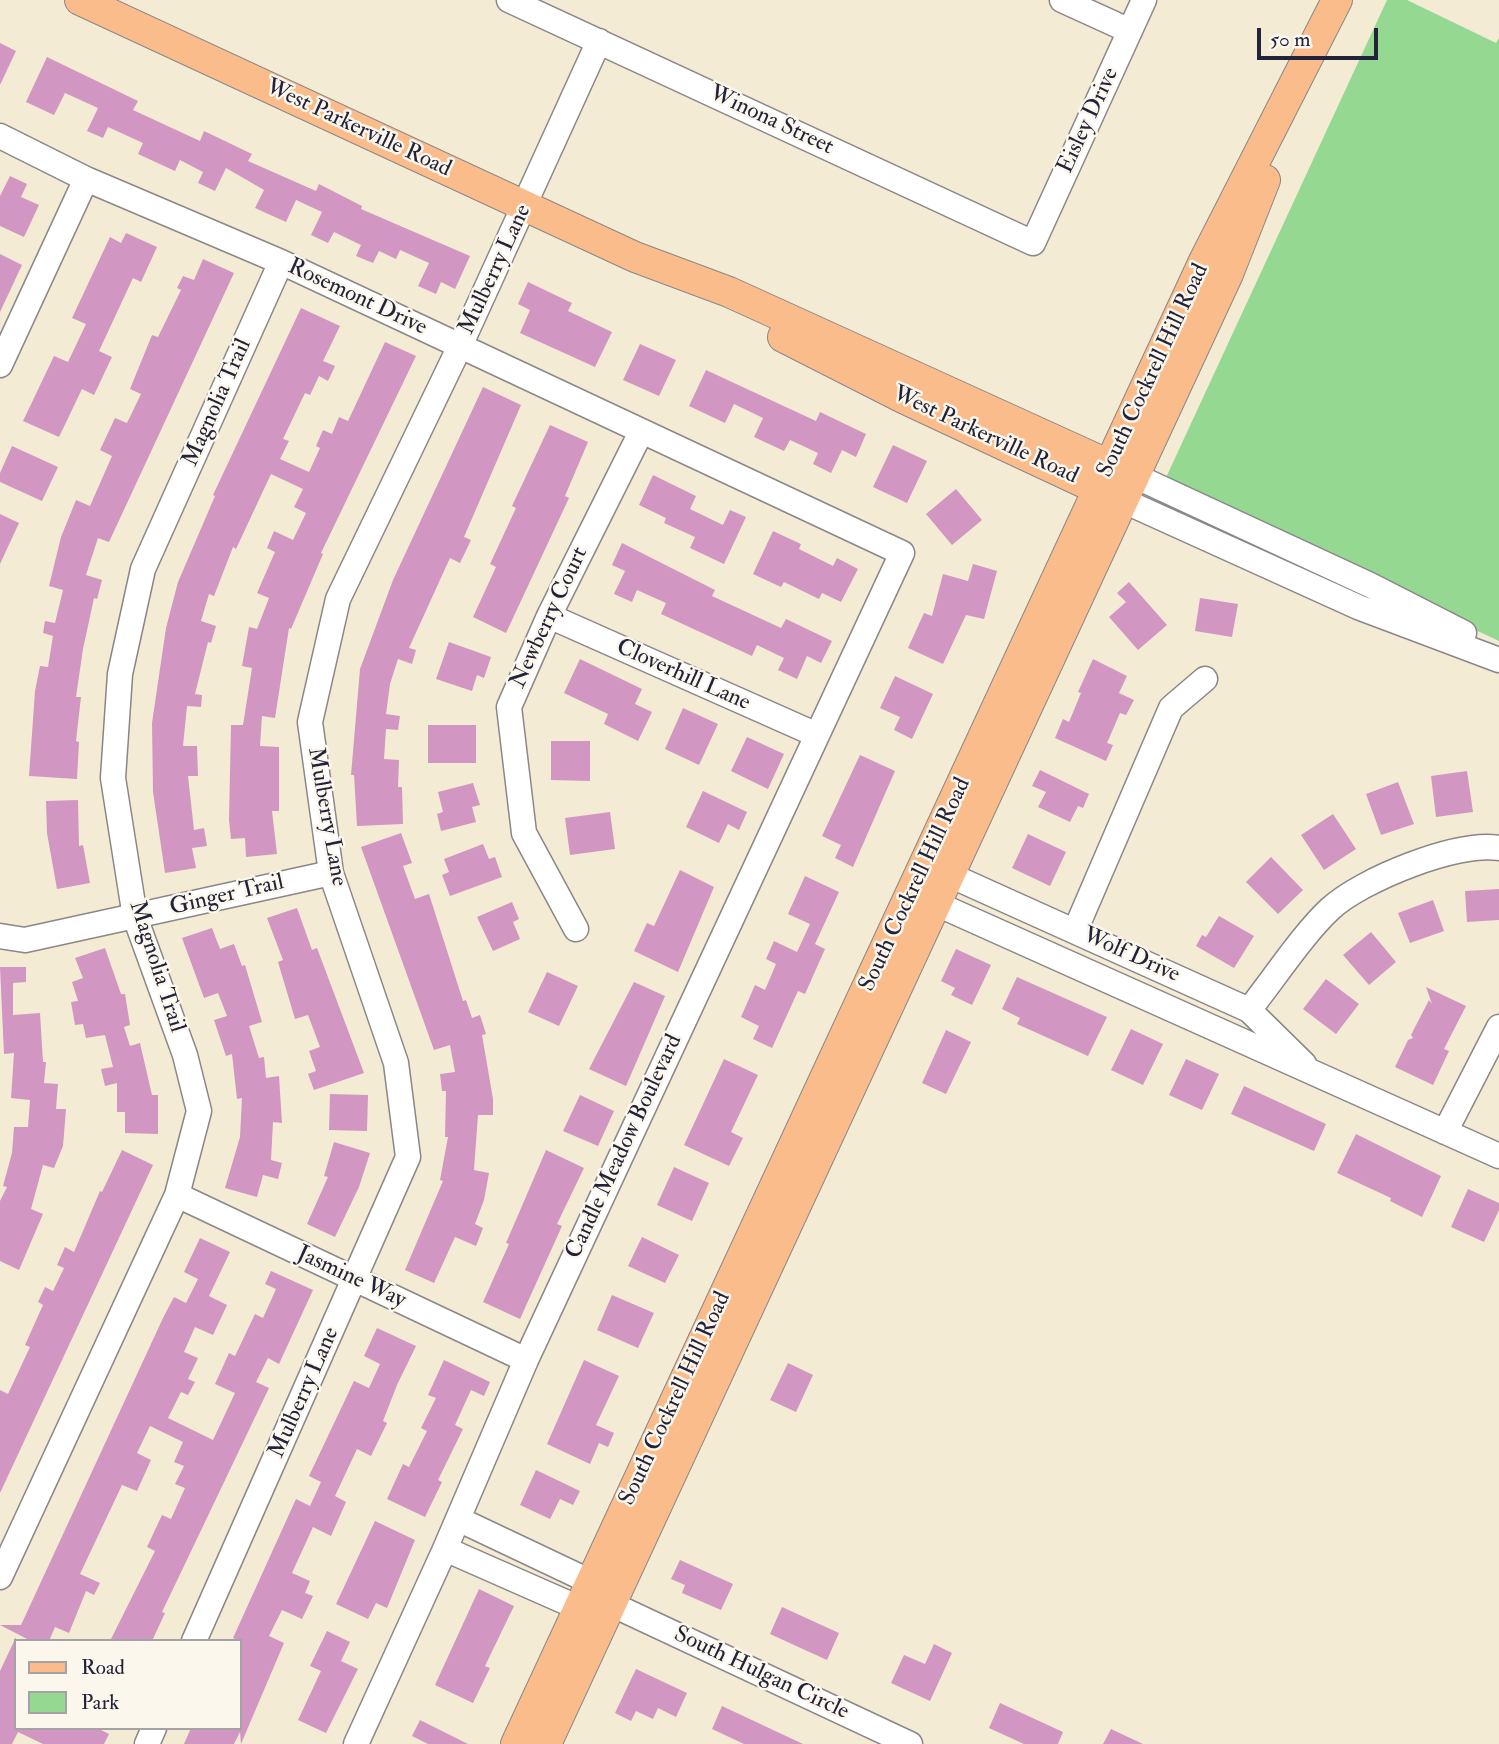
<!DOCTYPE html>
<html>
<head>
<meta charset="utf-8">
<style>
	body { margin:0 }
	#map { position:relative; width:1499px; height:1744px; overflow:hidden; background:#f4ebd5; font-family:"IM FELL Double Pica",serif }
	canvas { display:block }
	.legend { position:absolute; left:14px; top:1639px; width:228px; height:91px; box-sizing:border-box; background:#fbf7ec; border:2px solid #a4a2a5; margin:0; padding:9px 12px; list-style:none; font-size:21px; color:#22223b }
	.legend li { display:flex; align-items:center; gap:14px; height:35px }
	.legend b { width:35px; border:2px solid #a4a2a5 }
	.scale { position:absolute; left:1257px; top:28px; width:121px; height:32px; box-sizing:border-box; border:4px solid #22223b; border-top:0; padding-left:9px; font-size:21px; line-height:24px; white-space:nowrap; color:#22223b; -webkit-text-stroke:5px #fbf7ec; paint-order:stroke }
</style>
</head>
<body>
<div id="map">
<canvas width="1499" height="1744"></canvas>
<ul class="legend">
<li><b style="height:9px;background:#fabc8b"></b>Road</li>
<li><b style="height:19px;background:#94d891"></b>Park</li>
</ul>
<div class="scale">50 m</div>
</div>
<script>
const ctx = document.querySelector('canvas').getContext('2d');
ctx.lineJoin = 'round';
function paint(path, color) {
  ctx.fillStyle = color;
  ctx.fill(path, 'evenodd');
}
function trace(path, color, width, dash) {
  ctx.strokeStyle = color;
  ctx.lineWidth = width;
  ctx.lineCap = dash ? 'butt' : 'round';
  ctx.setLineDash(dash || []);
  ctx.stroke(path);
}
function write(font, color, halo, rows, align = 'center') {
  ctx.font = font + ' "IM FELL Double Pica",serif';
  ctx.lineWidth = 5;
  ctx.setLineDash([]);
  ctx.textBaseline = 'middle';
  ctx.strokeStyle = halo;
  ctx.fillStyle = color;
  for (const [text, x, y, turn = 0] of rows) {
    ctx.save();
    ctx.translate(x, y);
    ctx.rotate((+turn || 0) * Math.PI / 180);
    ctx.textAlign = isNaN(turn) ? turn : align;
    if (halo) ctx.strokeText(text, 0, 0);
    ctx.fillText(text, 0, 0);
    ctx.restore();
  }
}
paint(new Path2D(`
	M1387 0H1407L1496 43 1499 38V641L1163 484Z`), '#94d891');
paint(new Path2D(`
	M0 43 16 51 0 85Z
	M47 57 138 101 133 110 200 141 204 131 252 154 248 161 316 191 319 184 362 206 361 209 470 256 455 289 441 282 436 294 418 286 429 263 400 250 396 259 379 251 373 263 356 256 361 245 334 232 328 243 311 235 322 212 296 200 286 222 255 208 264 190 226 168 215 191 198 183 203 172 180 160 175 171 138 154 143 143 108 127 103 138 87 131 98 108 65 93 54 115 26 102Z
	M10 176 27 184 21 197 39 205 24 237 0 226V196Z
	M126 233 157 247 141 282 133 278 99 351 112 357 94 395 82 389 59 437 23 421 54 356 68 362 86 324 72 318 110 237 121 243Z
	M0 254 22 265 0 312Z
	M203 259 234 273 109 542 98 538 86 575 102 580 97 599 94 598 83 649 76 697H81L76 741 79 742 77 779 29 776 35 691 40 666 48 667 53 636 43 633 45 621 55 623 63 590 49 586 61 537 76 500 90 506 112 456 100 450 115 418 127 423 141 394 130 389 152 335 158 337 181 290 177 288 183 276 194 280Z
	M528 282 572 303 568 311 612 332 595 367 520 333 530 310 518 304Z
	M301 308 340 326 323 361 335 366 328 381 319 376 310 395 305 393 283 439 289 441 280 459 309 472 320 448 316 446 323 430 332 434 339 417 348 421 385 342 416 356 321 553 323 554 291 629 289 628 275 718 262 716 260 746 279 747V811H272L277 854 246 857 245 838 231 839 229 820 231 725H243L252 668 242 666 249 627 257 629 269 598 257 593 275 552 267 548 274 531 293 540 306 513 294 507 303 489 271 474 236 549 233 547 214 596 209 594 201 621 216 626 211 643 208 642 195 694 202 695 201 707 187 706 183 746H197L198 776H188L194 830 204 828 207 846 192 848 196 868 165 873 153 792 152 723 166 628 178 582 215 496 213 495Z
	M640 344 676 360 659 396 623 380Z
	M706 370 816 421 820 412 866 434 856 457 842 450 831 473 813 464 818 453 790 440 784 451 754 437 763 418 734 404 725 423 689 406Z
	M483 387 521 405 464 537 471 540 460 563 450 558 409 648 416 650 412 664 398 659 390 684 386 714 400 716 398 730 386 729 384 759 399 760 398 787H402L403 824 357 826 354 775H351L360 669 393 580Z
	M550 425 588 442 565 496 569 498 506 633 473 617 496 567 490 564 516 508 512 506Z
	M893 445 927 461 907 503 873 487Z
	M12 446 58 467 42 501 0 482V473Z
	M653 475 696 496 690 509 723 525 730 510 746 517 724 564 690 548 695 537 664 523 666 518 639 505Z
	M956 489 982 520 952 545 926 514Z
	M0 514 19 523 0 564Z
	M773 531 801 544 799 549 833 566 837 558 858 569 841 602 822 593 819 599 784 582 781 587 753 574Z
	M622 543 715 590 712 596 781 628 786 619 832 641 821 663 807 656 797 679 778 670 784 658 757 645 752 656 661 614 666 603 637 590 632 602 614 594 625 571 612 565Z
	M973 564 997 571 984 619 966 615 943 664 908 648 924 613 932 616 943 574 968 581Z
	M1129 582 1167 625 1138 650 1109 617 1126 602 1117 593Z
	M1200 598 1238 604 1232 637 1195 631Z
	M449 642 491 657 484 678 477 675 472 691 436 679Z
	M580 659 642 689 635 704 652 712 638 741 604 724 608 714 564 693Z
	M1093 659 1127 676 1119 693 1134 700 1126 715 1120 713 1107 743 1113 745 1106 761 1055 738 1063 719 1069 722 1081 693 1078 692Z
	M895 676 933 694 912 739 894 730 900 717 880 708Z
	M683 708 718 724 699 765 665 749Z
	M428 725H476V763H428Z
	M747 737 784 754 768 789 731 771Z
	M551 741H590V781L551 780Z
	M860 755 895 771 853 867 835 858 841 845 822 836Z
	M1040 770 1089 794 1083 808 1078 806 1070 822 1038 807 1046 792 1032 786Z
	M1467 771 1473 812 1436 817 1431 776Z
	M1398 782 1414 824 1381 835 1366 794Z
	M473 783 480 805 472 807 476 822 441 831 437 814 443 812 438 792Z
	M703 791 747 812 739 830 728 824 719 843 686 827Z
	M78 800 79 846 83 845 90 883 57 889 47 833 46 801Z
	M610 812 615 849 570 855 565 818Z
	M1333 814 1356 849 1324 870 1301 835Z
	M401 833 412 863 403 866 415 899 429 894 463 1001 466 1000 472 1018 480 1015 486 1034 482 1035 493 1099V1115H478L474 1170 489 1173 484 1200 475 1224 483 1228 476 1246 455 1237 434 1283 405 1270 443 1181 440 1180 448 1137H445L446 1091H442L440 1074 455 1072 450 1045 434 1050 361 847Z
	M1028 834 1066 852 1050 886 1012 868Z
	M483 844 489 859 495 857 502 877 450 896 442 875 449 872 444 859Z
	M1271 857 1303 890 1278 914 1246 882Z
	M680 870 714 887 678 972 634 951 647 923 654 926Z
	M805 876 839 892 815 944 825 949 805 994 798 991 772 1048 753 1039 759 1026 741 1017 755 985 765 990 776 964 766 959 774 941 797 952 810 924 788 914Z
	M1499 889V920L1467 922 1465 891Z
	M1433 900 1444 931 1410 943 1398 913Z
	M512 902 519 919 513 922 520 939 493 951 477 917Z
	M297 908 312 950 317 948 364 1073 314 1090 308 1074 316 1071 309 1051 320 1047 308 1015 295 1019 278 962 283 960 267 918Z
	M1219 916 1254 936 1234 968 1196 946 1202 935 1206 937Z
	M212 928 220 949 234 944 242 966 245 965 262 1022 249 1026 259 1058 264 1057 266 1078 279 1076 282 1123 273 1122 271 1160 282 1163 278 1179 263 1175 257 1197 225 1188 240 1137 242 1098 237 1099 232 1054 226 1056 214 1020 227 1016 218 993 204 998 182 938Z
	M1371 932 1396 962 1369 985 1343 955Z
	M105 948 121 994H125L130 1025 124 1027 130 1046 140 1043 152 1095H158V1134L125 1133V1112H117V1083L105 1086 101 1069 113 1067 105 1035 86 1038 83 1024 75 1025 71 1002 78 1001 72 982 83 978 75 958Z
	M956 949 991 965 972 1005 951 995 955 988 941 981Z
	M0 967H26V982L13 983V1015L40 1013 43 1062H46L44 1083 58 1084 56 1109H66L63 1146 54 1168 43 1165 31 1209 43 1214 19 1270 0 1261V1201L7 1187 3 1186 12 1153 14 1127H28L30 1100 11 1098 14 1053 4 1054Z
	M547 972 578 986 559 1026 528 1012Z
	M1017 977 1107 1017 1088 1056 1017 1024 1020 1018 1002 1009Z
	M1326 979 1359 1004 1336 1034 1303 1009Z
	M634 982 665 996 626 1086 589 1069Z
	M1426 987 1466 1006 1444 1049 1449 1051 1433 1085 1395 1067 1408 1040 1413 1038 1411 1035 1429 1000 1432 1004Z
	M1131 1029 1163 1044 1143 1085 1111 1070Z
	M946 1030 971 1042 946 1094 922 1083Z
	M724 1059 758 1075 731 1132 743 1138 729 1166 684 1145Z
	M1186 1059 1219 1074 1202 1110 1169 1095Z
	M1244 1086 1326 1124 1314 1151 1231 1114Z
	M330 1094 368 1095 367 1131 329 1130Z
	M580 1095 614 1111 598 1146 563 1131Z
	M1356 1134 1441 1176 1422 1217 1390 1201 1391 1198 1337 1173Z
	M334 1142 370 1153 359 1187 335 1237 307 1224 328 1177 324 1176Z
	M122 1150 153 1165 0 1493V1390L8 1394 30 1347 25 1345 43 1305 38 1302 45 1287 53 1291 64 1268 57 1265 65 1247 74 1252 100 1191 102 1192Z
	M546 1150 584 1168 557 1224 562 1226 520 1319 483 1302 509 1244 506 1243Z
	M674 1167 709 1183 692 1221 657 1205Z
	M1468 1189 1499 1203V1210L1484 1242 1451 1227Z
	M642 1237 679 1255 665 1283 628 1266Z
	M200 1238 230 1252 209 1296 227 1305 213 1335 195 1327 184 1352 198 1358 188 1379 195 1382 188 1395 181 1392 168 1418 213 1440 235 1393 215 1384 229 1353 235 1356 255 1314 263 1318 276 1289 265 1284 271 1271 313 1290 279 1364 268 1358 256 1382 269 1388 162 1612 165 1613 152 1641H110L155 1551 147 1547 162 1515 171 1519 185 1488 175 1484 184 1466 174 1462 183 1442 150 1426 137 1453 151 1460 137 1491 122 1485 80 1574 100 1583 94 1595 86 1591 69 1633 55 1627 49 1641H31L0 1625H21L163 1318 174 1297 186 1303 198 1279 184 1272Z
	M612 1295 654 1313 638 1348 597 1330Z
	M377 1328 416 1346 397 1385 383 1421 387 1423 371 1456 357 1449 335 1496 346 1502 331 1536 313 1527 292 1573 310 1581 305 1593 313 1596 302 1619 282 1610 269 1636 284 1643 241 1744 240 1732 234 1744H184L191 1728H240V1641L233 1638 296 1499 310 1506 321 1482 309 1476 354 1381 369 1388 380 1364 364 1356Z
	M444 1360 490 1382 484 1396 471 1390 455 1425 463 1429 438 1480 442 1482 425 1517 387 1499 403 1464 409 1467 427 1431 421 1428 436 1398 428 1395Z
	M584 1360 619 1376 596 1425 614 1433 608 1447 599 1443 590 1464 547 1444Z
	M788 1363 813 1375 796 1412 770 1400Z
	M536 1470 580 1491 573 1505 560 1499 550 1519 520 1505Z
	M375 1521 415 1540 387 1608 376 1603 368 1619 336 1604Z
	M680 1560 733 1584 721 1610 682 1593 685 1585 671 1579Z
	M479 1589 514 1606 485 1666 490 1668 473 1703 435 1685Z
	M782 1607 839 1633 827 1660 770 1634Z
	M327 1631 350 1642 341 1661 358 1669 326 1733 298 1720 321 1671 310 1666Z
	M16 1637V1728H97L109 1734 104 1744H43L18 1732 12 1744H0V1671Z
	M934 1644 952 1653 930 1701 891 1683 904 1655 925 1664Z
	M636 1669 687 1693 676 1717 658 1708 653 1719 636 1711 631 1721 615 1713Z
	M1000 1703 1063 1732 1058 1744H1024L989 1728Z
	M722 1706 803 1744H744L712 1729Z
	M420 1720 468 1744H428L412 1736Z
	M1111 1729 1143 1744H1103Z`), '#d197c2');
const minor = new Path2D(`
	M509 0 1033 243 1144 0
	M1062 0 1130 31
	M0 136 86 179 281 262 902 553 526 1360 445 1549 356 1744
	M0 365 86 179
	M1135 476 1370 585 1464 633
	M1124 501 1358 607 1499 660
	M549 616 817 735
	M934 868 1249 1010 1304 1064
	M919 896 1499 1156
	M576 929 524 833 509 707 549 616 641 432
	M1075 931 1171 708 1205 679
	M0 936 25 940 331 873
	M1249 1010C1273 980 1303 934 1330 909 1361 880 1457 841 1499 848
	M1445 1132 1499 1027
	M177 1195 526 1360
	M458 1519 591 1582 611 1604 910 1744
	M445 1549 579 1608 597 1606
	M0 1577 177 1195 199 1111 185 1055 135 917 113 778 120 674 143 569 281 262
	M194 1641 408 1157 396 1063 331 873 310 722 338 599 460 346 599 41
	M147 1744 154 1728`);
const major = new Path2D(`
	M80 0 635 257 729 292 1129 474
	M783 337 903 398 1117 498
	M516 1744 1204 261 1337 0
	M546 1744 1228 274 1265 180`);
trace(minor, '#8b8688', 27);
trace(major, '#8b8688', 32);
trace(minor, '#fff', 24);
trace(major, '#fabc8b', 30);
write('23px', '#22223b', '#fbf7ec', [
	["Winona Street",771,121,25],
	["Eisley Drive",1089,121,-65],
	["West Parkerville Road",358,129,25],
	["Mulberry Lane",496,270,-65],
	["Rosemont Drive",357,298,25],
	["South Cockrell Hill Road",1154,371,-65],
	["Magnolia Trail",218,403,-66],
	["West Parkerville Road",985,436,25],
	["Newberry Court",550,618,-65],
	["Cloverhill Lane",683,676,24],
	["Mulberry Lane",326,817,80],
	["South Cockrell Hill Road",916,885,-65],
	["Ginger Trail",227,896,-13],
	["Wolf Drive",1131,956,24],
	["Magnolia Trail",156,967,72],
	["Candle Meadow Boulevard",625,1147,-65],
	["Jasmine Way",351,1278,25],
	["Mulberry Lane",305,1393,-66],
	["South Cockrell Hill Road",676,1399,-65],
	["South Hulgan Circle",761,1674,25]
]);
</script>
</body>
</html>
